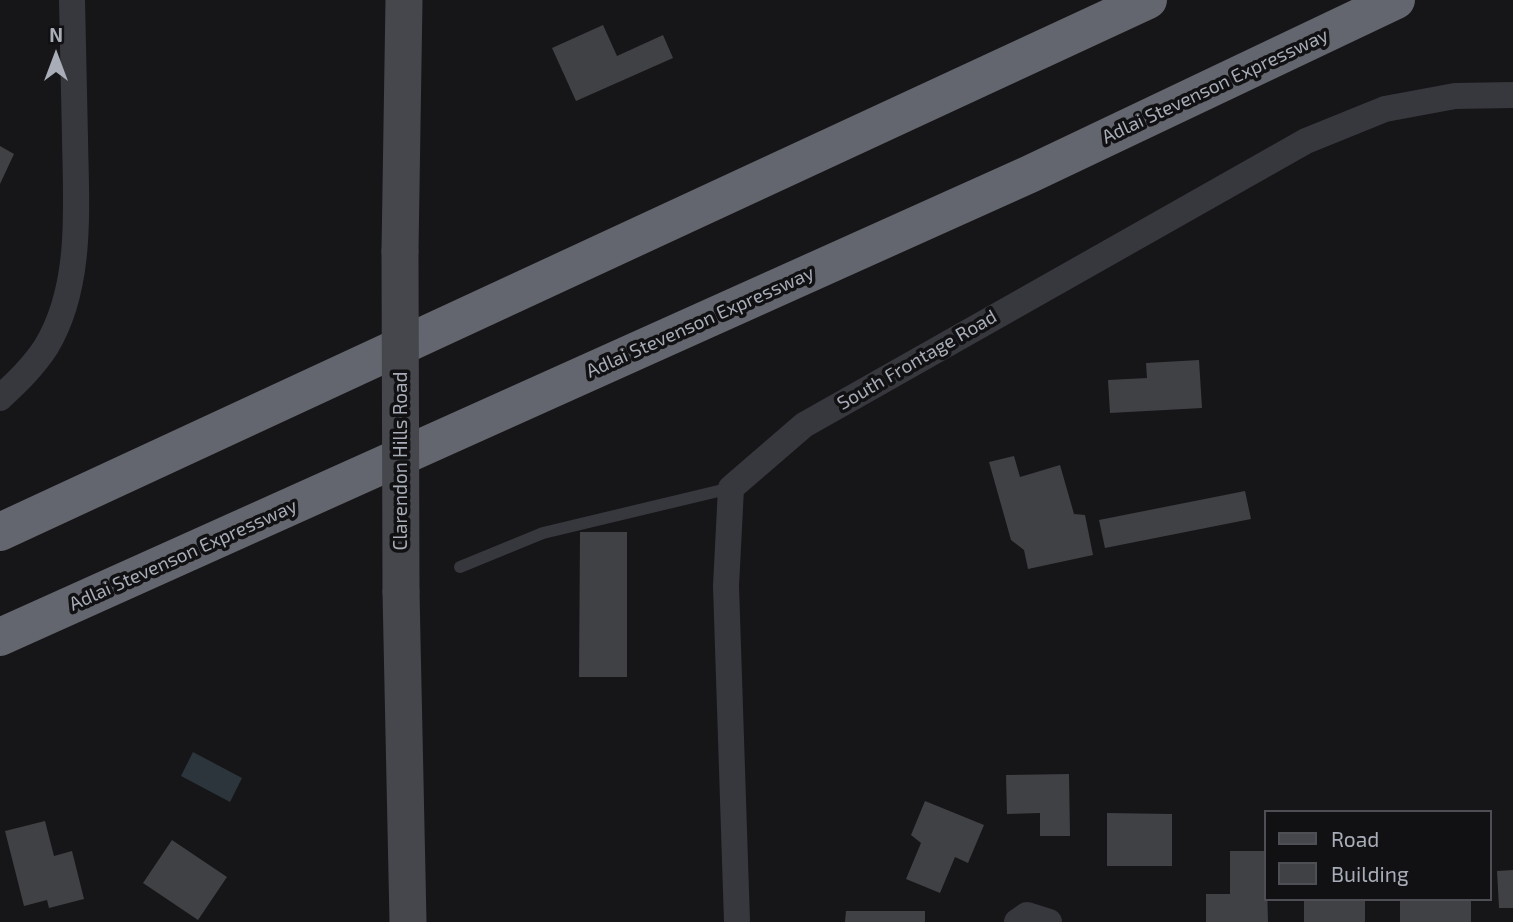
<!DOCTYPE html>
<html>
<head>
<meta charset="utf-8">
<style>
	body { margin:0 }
	#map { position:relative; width:1513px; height:922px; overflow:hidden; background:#161618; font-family:"Exo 2",sans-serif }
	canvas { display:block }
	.legend { position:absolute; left:1264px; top:810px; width:228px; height:91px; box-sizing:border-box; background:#111113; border:2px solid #4d4f55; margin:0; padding:9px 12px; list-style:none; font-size:21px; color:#a8adb8 }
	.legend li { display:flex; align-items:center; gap:14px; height:35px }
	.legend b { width:35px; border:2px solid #4d4f55 }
	.north { position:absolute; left:21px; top:21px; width:70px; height:70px; -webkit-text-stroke:5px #111113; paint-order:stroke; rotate:0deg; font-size:19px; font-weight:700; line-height:28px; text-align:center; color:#a8adb8 }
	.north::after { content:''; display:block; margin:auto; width:24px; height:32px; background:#a8adb8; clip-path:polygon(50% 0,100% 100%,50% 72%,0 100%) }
</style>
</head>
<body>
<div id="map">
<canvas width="1513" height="922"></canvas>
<ul class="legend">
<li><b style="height:9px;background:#45474d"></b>Road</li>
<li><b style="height:19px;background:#404145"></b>Building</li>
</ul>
<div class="north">N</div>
</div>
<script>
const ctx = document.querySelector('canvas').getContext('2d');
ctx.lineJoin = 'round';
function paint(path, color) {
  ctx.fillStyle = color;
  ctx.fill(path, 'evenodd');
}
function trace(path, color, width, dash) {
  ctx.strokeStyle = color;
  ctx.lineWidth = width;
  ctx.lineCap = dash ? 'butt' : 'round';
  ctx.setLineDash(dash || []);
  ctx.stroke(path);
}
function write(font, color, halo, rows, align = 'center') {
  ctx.font = font + ' "Exo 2",sans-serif';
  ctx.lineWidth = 7;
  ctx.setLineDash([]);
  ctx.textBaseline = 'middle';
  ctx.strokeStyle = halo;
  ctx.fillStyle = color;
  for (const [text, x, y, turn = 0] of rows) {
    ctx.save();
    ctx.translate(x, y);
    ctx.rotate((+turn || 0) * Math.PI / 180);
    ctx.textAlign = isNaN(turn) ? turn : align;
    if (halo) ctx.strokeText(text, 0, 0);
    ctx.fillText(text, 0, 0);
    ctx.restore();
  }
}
paint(new Path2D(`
	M193 752 242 778 230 802 181 776Z`), '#2c353c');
paint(new Path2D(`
	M603 25 617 56 663 35 673 58 576 101 552 48Z
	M0 146 14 154 0 184Z
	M1199 360 1202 408 1110 413 1108 380 1147 378 1146 363Z
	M1014 456 1020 477 1060 465 1074 514 1085 515 1093 555 1028 569 1024 550 1011 540 989 462Z
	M1245 491 1251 519 1105 548 1099 520Z
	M580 532H627V677H579Z
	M1069 774 1070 836H1040V813L1007 814 1006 775Z
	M925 801 984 825 968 863 955 857 940 893 906 879 921 843 911 835Z
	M1107 813 1172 814V866H1107Z
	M45 821 54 856 72 851 84 899 49 908 47 900 24 906 5 831Z
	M172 840 227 877 198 920 143 883Z
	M1230 851H1266L1268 922H1206V894H1230Z
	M1513 870V908H1499L1497 871Z
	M1304 899H1365V922H1304Z
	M1400 899H1471V922H1400Z
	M846 911H925V922H845Z`), '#404145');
trace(new Path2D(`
	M460 567 543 533 731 488`), '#37383d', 12);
trace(new Path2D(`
	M0 398C17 382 33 367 46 347 83 286 76 206 75 138 74 92 73 46 72 0
	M737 922 726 586 731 488 804 425 1306 141 1385 109 1455 96 1513 95
	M1017 922 1027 915 1049 922`), '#37383d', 26);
trace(new Path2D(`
	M400 251 404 0
	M401 592 408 922`), '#45474d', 37);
trace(new Path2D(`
	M0 532 1148 0
	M0 637 1030 174 1396 0`), '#63666e', 38);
trace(new Path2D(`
	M400 251 401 592`), '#45474d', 37);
write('19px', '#a8adb8', '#111113', [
	["Adlai Stevenson Expressway",1215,86,-25],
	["Adlai Stevenson Expressway",700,322,-24],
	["South Frontage Road",917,360,-30],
	["Clarendon Hills Road",401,461,-90],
	["Adlai Stevenson Expressway",183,555,-24]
]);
</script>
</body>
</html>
